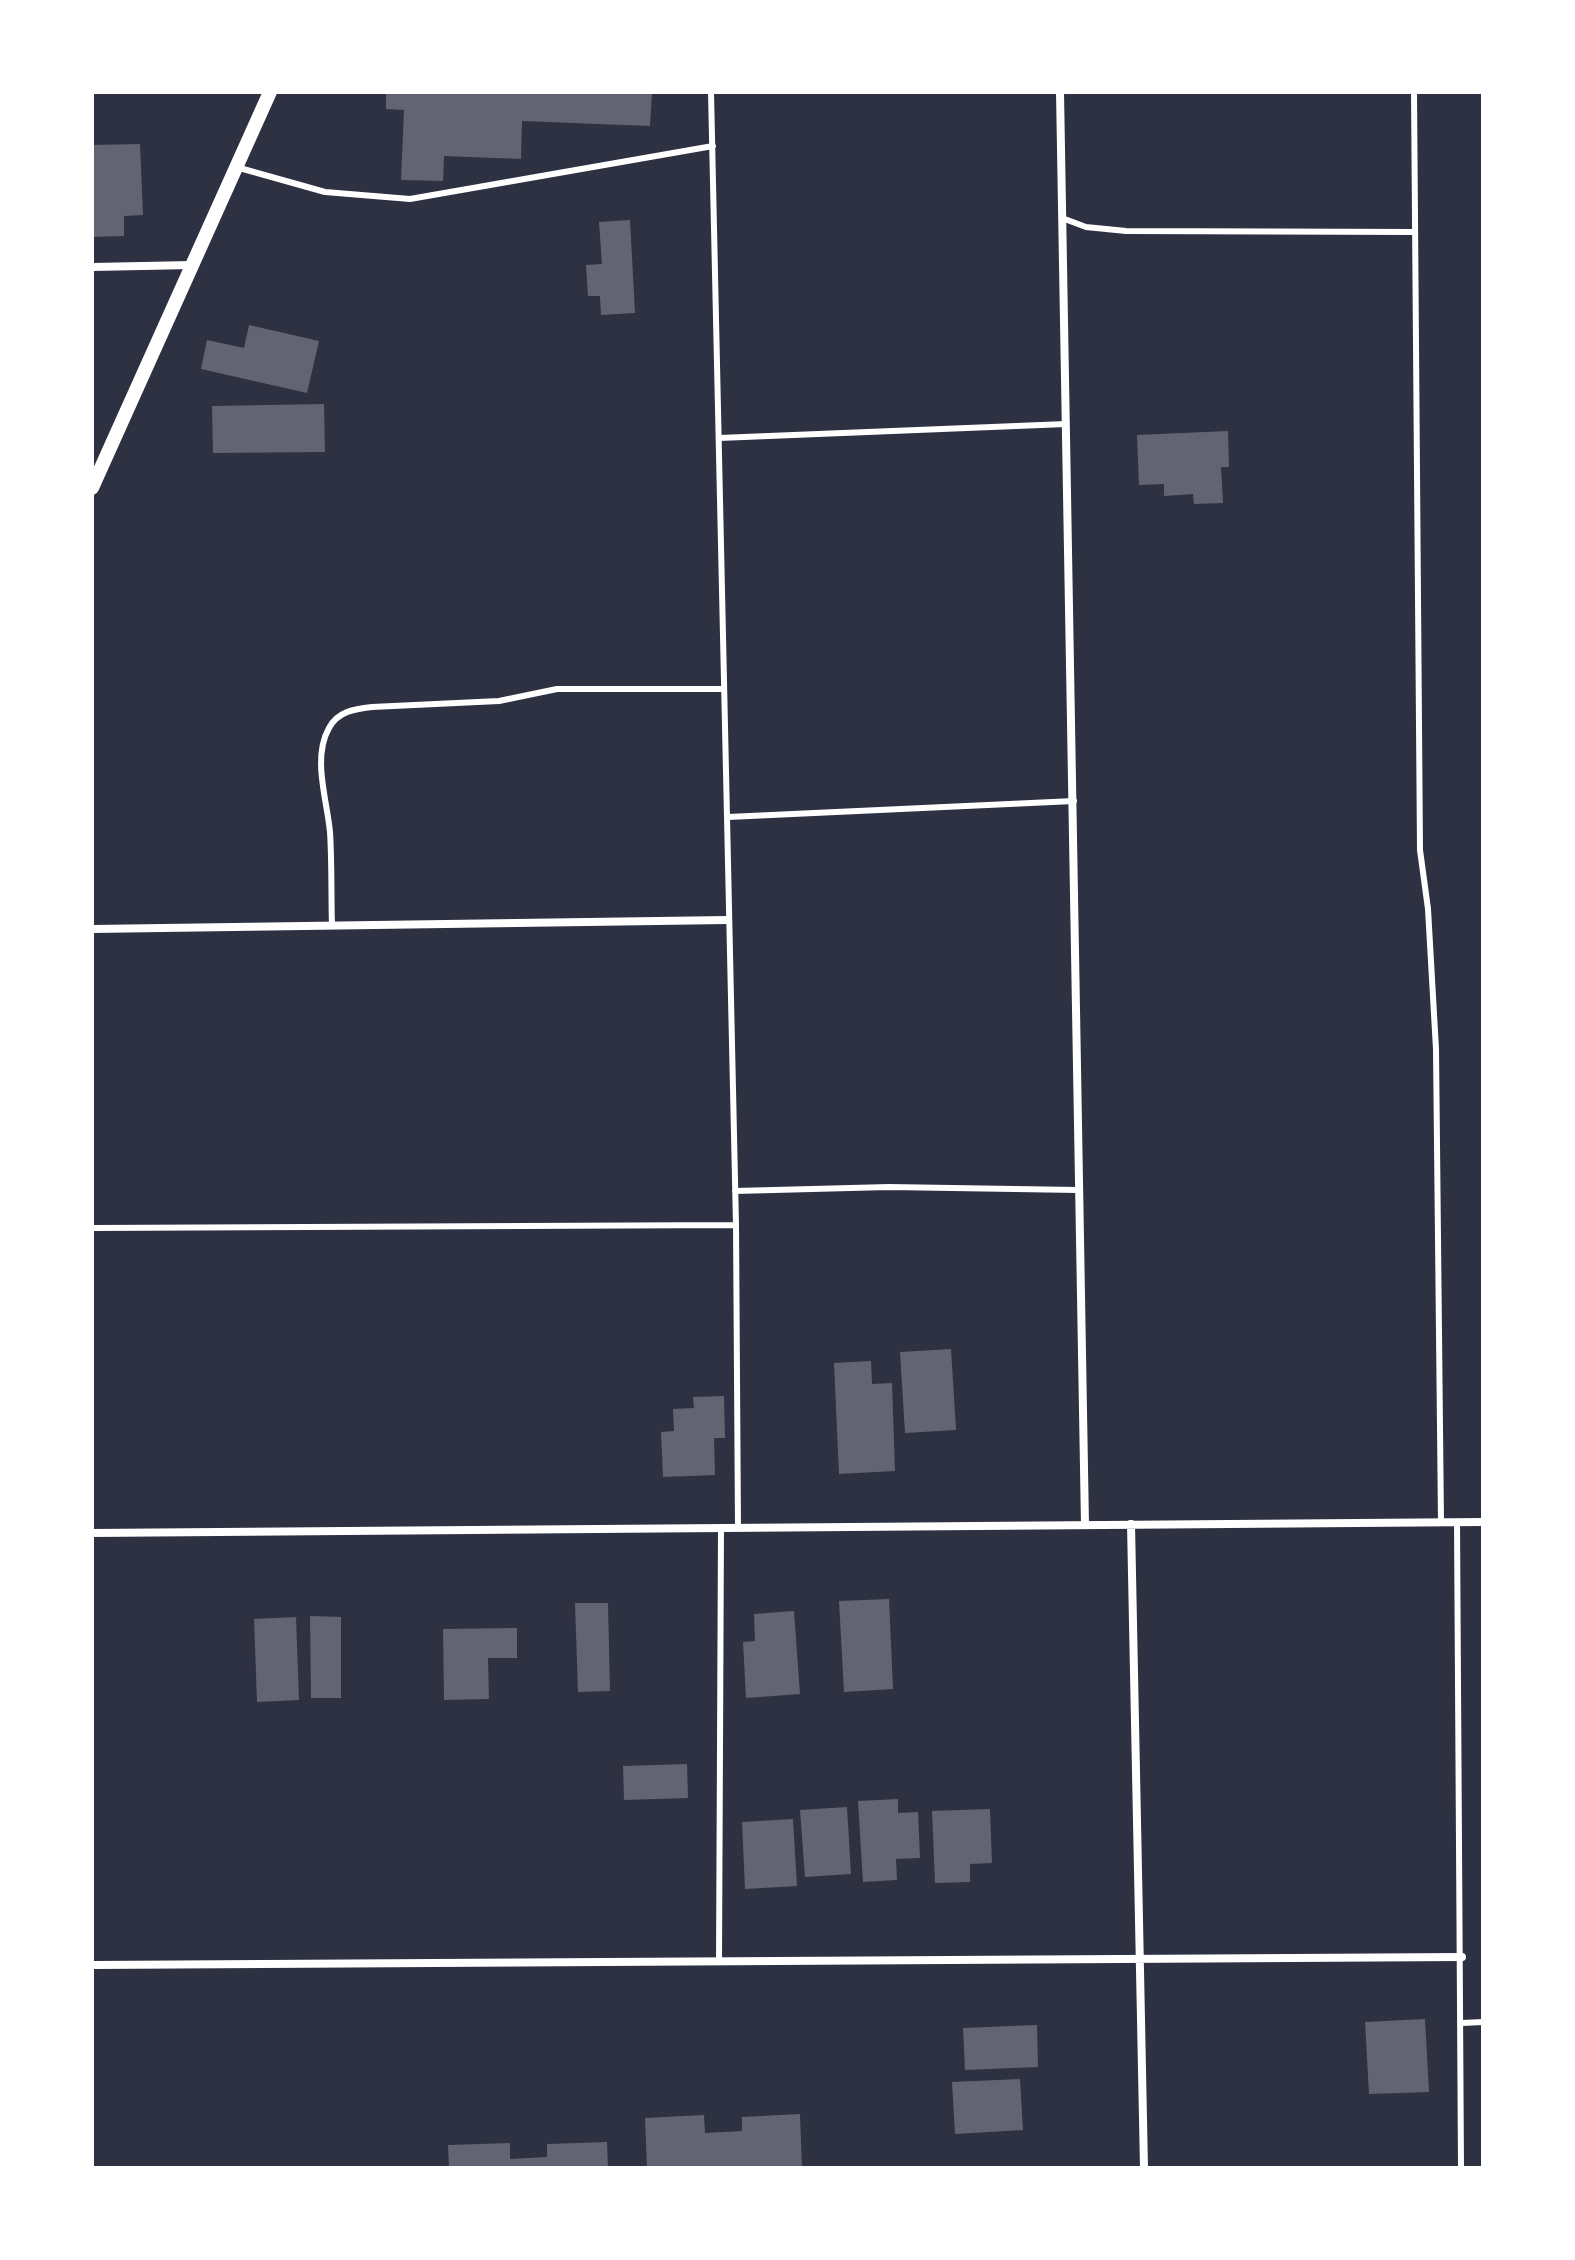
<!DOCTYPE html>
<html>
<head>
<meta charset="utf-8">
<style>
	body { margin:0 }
	#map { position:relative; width:1575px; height:2260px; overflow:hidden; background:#2d3142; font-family:Helvetica,sans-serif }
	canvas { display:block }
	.frame { position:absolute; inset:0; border:94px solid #fff; pointer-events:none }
</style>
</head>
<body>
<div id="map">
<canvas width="1575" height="2260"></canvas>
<div class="frame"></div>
</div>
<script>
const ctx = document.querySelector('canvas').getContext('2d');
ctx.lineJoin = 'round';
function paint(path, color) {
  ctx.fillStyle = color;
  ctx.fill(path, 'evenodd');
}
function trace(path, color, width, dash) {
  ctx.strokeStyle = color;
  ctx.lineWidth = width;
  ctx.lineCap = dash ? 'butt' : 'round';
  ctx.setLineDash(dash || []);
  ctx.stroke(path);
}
paint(new Path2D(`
	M386 92H652L650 126 522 121 521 159 444 156 443 181 401 180 404 110 386 109Z
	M140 144 143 215 124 216V236L92 237V145Z
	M630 220 635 313 601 315 600 296H588L586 265 602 264 599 222Z
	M249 325 319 341 307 393 201 369 207 340 244 348Z
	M324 404 325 452 213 453 212 406Z
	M1228 431 1229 467H1221L1223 503 1194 504 1193 494 1164 496V484L1139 485 1137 435Z
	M951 1349 956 1430 905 1433 900 1352Z
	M871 1361 872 1384 892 1383 895 1471 839 1474 834 1363Z
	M724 1396 725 1438H714L715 1475 663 1477 661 1432 674 1431 673 1409 694 1408 693 1397Z
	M889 1599 893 1689 844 1692 839 1601Z
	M575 1603H608L610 1691 578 1692Z
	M794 1611 800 1694 746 1698 743 1642 755 1641 754 1614Z
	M310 1616 341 1617V1698H311Z
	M296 1617 299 1700 257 1702 254 1619Z
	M517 1628V1658H488L489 1699 444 1700 443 1629Z
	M687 1764 688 1798 624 1800 623 1766Z
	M898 1799V1813L918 1812 920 1858 896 1859 897 1880 863 1882 858 1801Z
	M847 1807 851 1874 805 1877 800 1810Z
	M990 1809 992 1863 970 1864V1882L935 1883 932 1811Z
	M793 1819 797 1886 745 1889 742 1822Z
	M1425 2019 1429 2092 1369 2094 1365 2022Z
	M1037 2025 1038 2067 965 2070 963 2028Z
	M1020 2079 1023 2130 955 2134 952 2082Z
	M800 2114 802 2168H647L645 2118 704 2115 705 2133 742 2131V2117Z
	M607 2142 608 2168H449L448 2145 510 2143V2159L547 2157V2144Z`), '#626471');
trace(new Path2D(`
	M711 92 736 1225 738 1528
	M1414 92 1420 850 1428 909 1436 1049 1441 1522
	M236 167 325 192 410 199 713 146
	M1062 218 1086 227 1126 231 1415 232
	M719 438 1066 424
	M728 817 1074 801
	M332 926C331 895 332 863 330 832 327 799 312 758 329 728 338 711 355 709 372 707L499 701 557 689H723
	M735 1191 889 1187 1078 1190
	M92 1228 736 1225
	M1457 1522 1461 2168
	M719 1961 721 1528
	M1462 2023 1483 2022`), '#fff', 6);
trace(new Path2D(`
	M1060 92 1085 1525
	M92 267 192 265
	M92 929 728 920
	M1131 1524 1144 2168
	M92 1533 1483 1522
	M92 1965 1462 1957`), '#fff', 8);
trace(new Path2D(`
	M92 488 270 92`), '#fff', 14);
</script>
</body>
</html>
